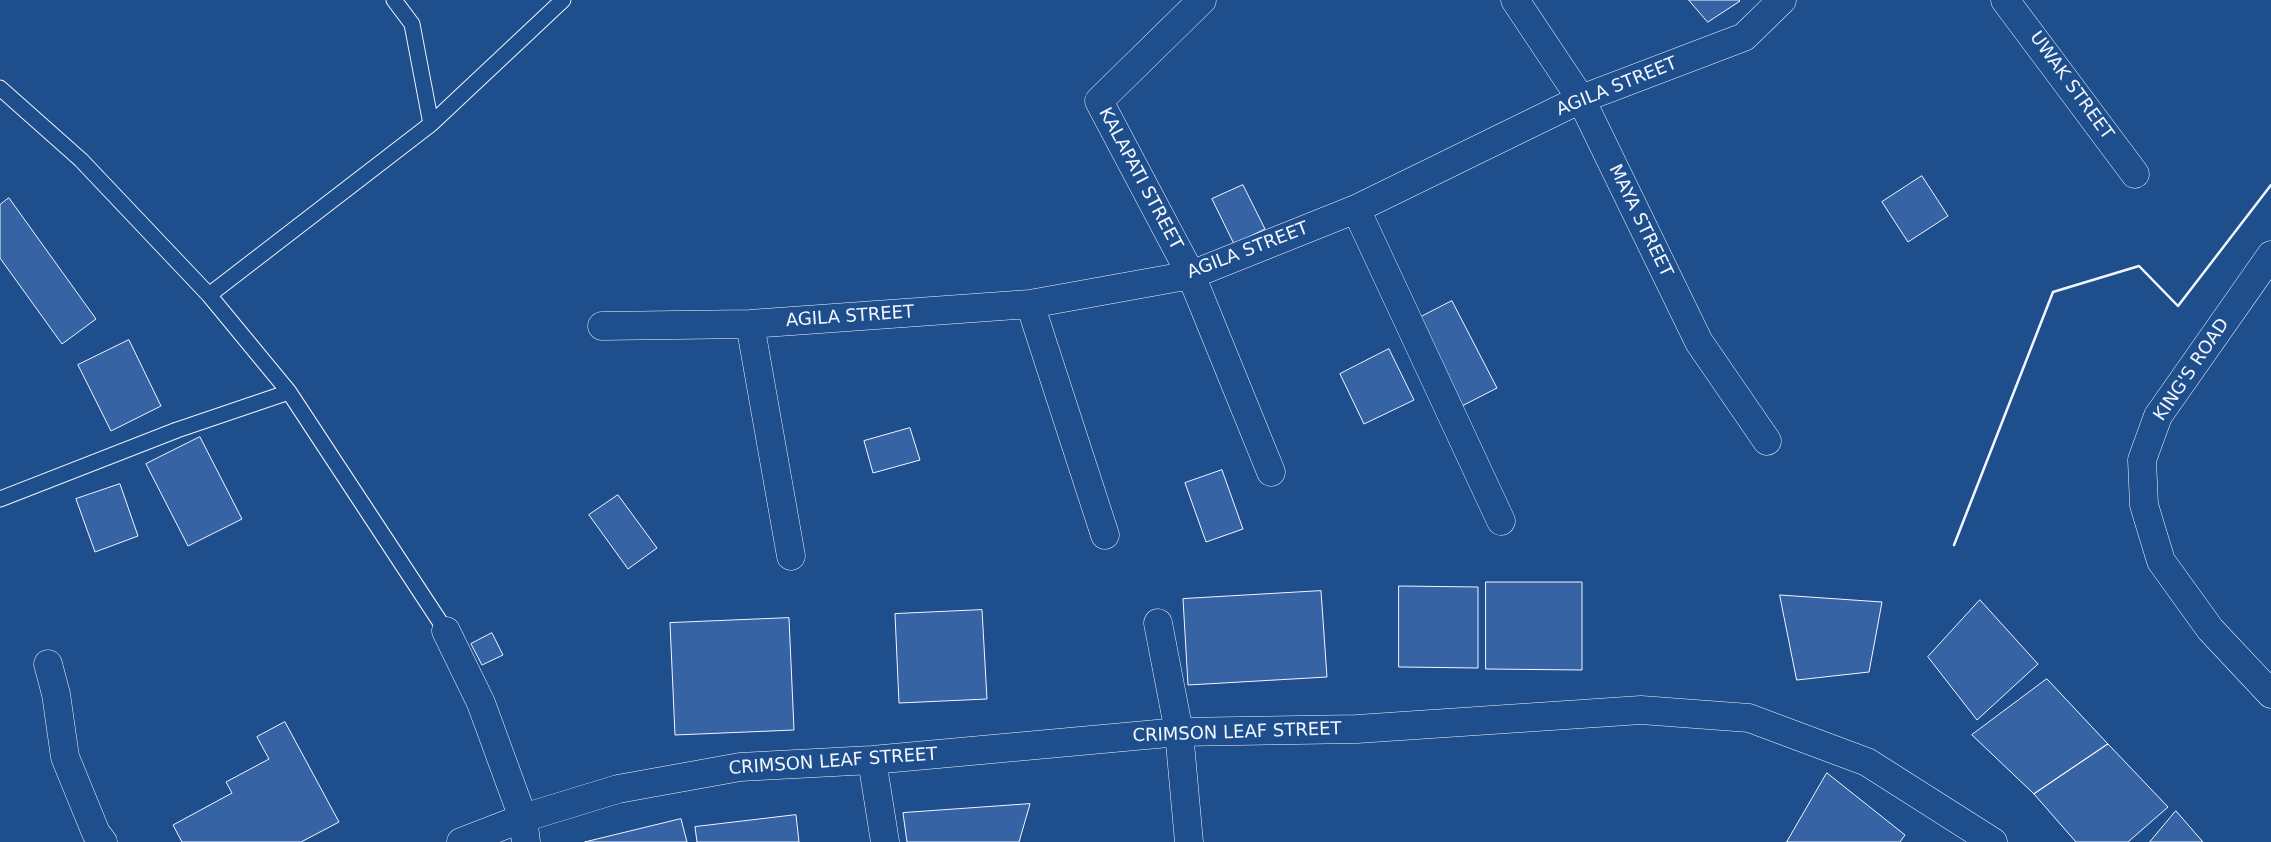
<!DOCTYPE html>
<html>
<head>
<meta charset="utf-8">
<style>
	body { margin:0 }
	canvas { display:block; background:#1f4e8c }
</style>
</head>
<body>
<canvas width="2271" height="842"></canvas>
<script>
const ctx = document.querySelector('canvas').getContext('2d');
ctx.lineJoin = 'round';
function paint(path, color) {
  ctx.fillStyle = color;
  ctx.fill(path, 'evenodd');
}
function trace(path, color, width, dash) {
  ctx.strokeStyle = color;
  ctx.lineWidth = width;
  ctx.lineCap = dash ? 'butt' : 'round';
  ctx.setLineDash(dash || []);
  ctx.stroke(path);
}
function write(font, color, halo, rows, align = 'center') {
  ctx.font = font + ' "DejaVu Sans",sans-serif';
  ctx.lineWidth = 4;
  ctx.setLineDash([]);
  ctx.textBaseline = 'middle';
  ctx.strokeStyle = halo;
  ctx.fillStyle = color;
  for (const [text, x, y, turn = 0] of rows) {
    ctx.save();
    ctx.translate(x, y);
    ctx.rotate((+turn || 0) * Math.PI / 180);
    ctx.textAlign = isNaN(turn) ? turn : align;
    if (halo) ctx.strokeText(text, 0, 0);
    ctx.fillText(text, 0, 0);
    ctx.restore();
  }
}
const building = new Path2D(`
	M1689 0H1739L1740 1 1708 22Z
	M1922 176 1948 216 1908 242 1882 202Z
	M1243 185 1265 229 1234 244 1212 199Z
	M9 198 96 319 62 344 0 258V205Z
	M1452 301 1497 388 1460 407 1415 320Z
	M129 340 161 406 111 431 78 365Z
	M1389 349 1414 400 1364 424 1340 374Z
	M910 428 920 460 873 473 864 441Z
	M200 437 242 519 188 546 146 464Z
	M1222 470 1243 529 1206 542 1185 483Z
	M120 484 138 536 95 552 76 499Z
	M618 495 657 548 628 569 589 515Z
	M1486 582H1582V670L1486 669Z
	M1399 586 1478 587V668L1399 667Z
	M1321 591 1327 677 1188 685 1183 599Z
	M1780 595 1882 602 1869 672 1797 680Z
	M1980 600 2038 664 1977 720 1928 657Z
	M982 610 987 699 899 703 895 614Z
	M789 618 794 730 675 735 670 623Z
	M492 633 503 655 482 665 471 644Z
	M2047 679 2108 744 2034 794 1972 735Z
	M285 722 339 822 301 842H182L173 825 232 793 226 782 269 759 257 737Z
	M2108 744 2168 807 2128 842H2076L2034 794Z
	M1827 773 1905 835 1900 842H1787Z
	M1030 804 1019 842H907L903 813Z
	M2176 811 2203 842H2150Z
	M796 815 799 842H697L695 827Z
	M681 819 687 842H585Z`);
paint(building, '#3563a3');
trace(building, '#f2f6ff', 1);
const service = new Path2D(`
	M394 0 412 24 431 124
	M0 88 81 160 209 295 289 392 446 631
	M209 295 431 124 563 0
	M0 499 177 430 289 392`);
const minor = new Path2D(`
	M1202 0 1099 101 1191 275 1271 472
	M1515 0 1581 99 1699 342 1767 441
	M2005 0 2135 174
	M1356 209 1501 521
	M2271 255 2158 416 2142 460 2144 505 2161 561 2210 629 2271 694
	M1030 304 1105 535
	M750 324 791 556
	M602 326 750 324 1030 304 1191 275 1356 209 1581 99 1744 37 1782 0
	M1158 623 1179 732 1189 842
	M446 631 481 703 523 818 526 842
	M48 664 56 694 65 757 96 833 103 842
	M872 760 885 842
	M461 842 523 818 618 789 740 767 872 760 1179 732 1357 729 1641 710 1749 718 1867 762 1993 842`);
trace(service, '#f2f6ff', 17);
trace(minor, '#f2f6ff', 29);
trace(service, '#1f4e8c', 15);
trace(minor, '#1f4e8c', 28);
trace(new Path2D(`
	M1954 545 2053 292 2139 266 2178 306 2271 185`), '#f2f6ff', 2.5);
write('18px', '#f2f6ff', '#1f4e8c', [
	["UWAK STREET",2071,86,54],
	["AGILA STREET",1617,87,-22],
	["KALAPATI STREET",1140,179,62],
	["MAYA STREET",1640,221,64],
	["AGILA STREET",1248,251,-21],
	["AGILA STREET",850,317,-4],
	["KING'S ROAD",2192,370,-56],
	["CRIMSON LEAF STREET",1237,733,-2],
	["CRIMSON LEAF STREET",833,762,-4]
]);
</script>
</body>
</html>
